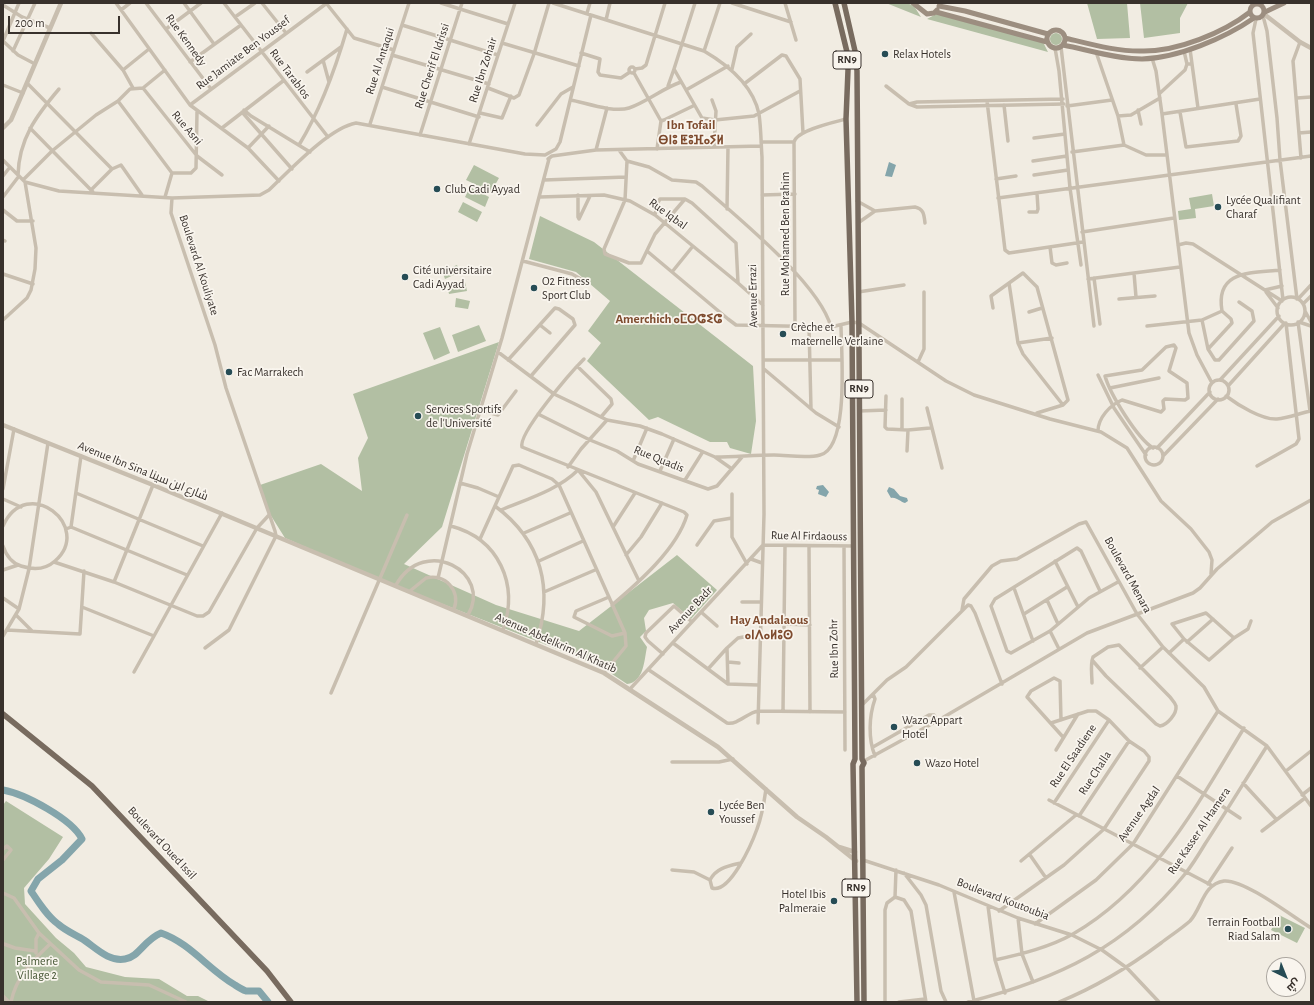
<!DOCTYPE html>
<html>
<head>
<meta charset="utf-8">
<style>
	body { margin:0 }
	#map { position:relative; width:1314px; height:1005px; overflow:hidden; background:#f1ece2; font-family:"Alegreya Sans",Cairo,sans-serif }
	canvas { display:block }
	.frame { position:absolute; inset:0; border:4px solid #38312c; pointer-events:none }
	.north { position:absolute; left:1266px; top:957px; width:40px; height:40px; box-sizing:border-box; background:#f9f5ee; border:1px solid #aca7a0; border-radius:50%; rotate:137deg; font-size:11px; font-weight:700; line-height:16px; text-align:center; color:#38312c }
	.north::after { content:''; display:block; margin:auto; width:14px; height:18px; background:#264c55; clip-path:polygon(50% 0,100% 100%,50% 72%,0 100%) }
	.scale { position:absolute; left:8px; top:16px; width:112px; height:18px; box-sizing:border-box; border:2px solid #38312c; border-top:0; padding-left:5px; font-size:12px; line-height:14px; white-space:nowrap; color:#38312c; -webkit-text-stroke:3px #f9f5ee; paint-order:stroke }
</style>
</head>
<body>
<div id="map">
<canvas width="1314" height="1005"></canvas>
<div class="frame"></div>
<div class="north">ش</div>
<div class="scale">200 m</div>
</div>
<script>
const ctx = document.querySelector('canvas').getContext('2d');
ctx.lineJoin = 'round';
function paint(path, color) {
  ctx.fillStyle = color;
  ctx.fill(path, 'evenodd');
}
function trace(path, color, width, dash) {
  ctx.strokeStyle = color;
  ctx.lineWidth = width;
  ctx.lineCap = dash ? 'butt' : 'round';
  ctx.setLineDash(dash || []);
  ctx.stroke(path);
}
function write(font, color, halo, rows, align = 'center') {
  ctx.font = font + ' "Alegreya Sans",Cairo,"Noto Sans Tifinagh",sans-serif';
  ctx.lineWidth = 3.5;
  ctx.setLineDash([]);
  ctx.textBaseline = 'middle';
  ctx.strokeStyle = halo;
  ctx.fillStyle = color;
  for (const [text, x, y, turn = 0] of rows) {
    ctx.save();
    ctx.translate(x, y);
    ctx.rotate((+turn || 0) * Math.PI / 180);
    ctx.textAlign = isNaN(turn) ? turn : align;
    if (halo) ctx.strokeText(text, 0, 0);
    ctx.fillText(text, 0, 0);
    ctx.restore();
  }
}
paint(new Path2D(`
	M886 3H907L914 6 921 17Z
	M1087 3H1127L1130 38 1097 39Z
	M1140 3H1188L1180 18V33L1144 38Z
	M938 13 1043 42 1048 52 927 19Z
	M1050 39a6 6 0 1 1 12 0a6 6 0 1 1-12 0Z
	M474 165 499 178 491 192 466 180Z
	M470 187 489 197 485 207 465 197Z
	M1212 194 1214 206 1195 209 1196 218 1179 220 1178 211 1191 209 1189 198Z
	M463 202 482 212 477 222 458 212Z
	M540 216 594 242 753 366 756 421 751 454 730 448 727 442H710L658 417 649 420 587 361 601 343 588 331 610 301 576 272 529 259Z
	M457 265 460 272 445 279 442 271Z
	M465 282 467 291 449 294 447 285Z
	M456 298 470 301 468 309 455 307Z
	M479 325 486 341 458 352 452 335Z
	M440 327 450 353 434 360 423 333Z
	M499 342 442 527 404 564 496 605 579 631 677 555 717 590 691 619 673 603 649 610 644 618 646 631 640 637 647 647C644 661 644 682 627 684L600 666 379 579 285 538 268 511 260 485 321 464 362 491 358 458 368 438 353 394Z
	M6 801 63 837 49 859 24 888 25 904 56 938 74 953 86 967 125 977 159 979 187 996H198L210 1002H3V805Z
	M1279 915 1305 928 1297 943 1271 930Z`), '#b2bfa3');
paint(new Path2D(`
	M889 162 896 165 892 177 885 176Z
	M823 485 829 492 826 497 818 494 819 490 816 489 817 486Z
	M889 487 894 489 900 496 907 498 908 501 905 503C900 502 897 497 891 498L887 491Z`), '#84a5ab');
trace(new Path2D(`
	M3 790C25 794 72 819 82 839L62 860 38 879 31 891C39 903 47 916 58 924 66 931 76 935 84 940 96 948 109 962 125 959 139 957 144 940 161 933 190 943 209 970 235 985 238 987 243 990 246 991 250 991 255 991 259 991L268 1002`), '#84a5ab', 7);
trace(new Path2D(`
	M116 3 190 105 248 148 279 181
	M146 3 211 89
	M184 3 214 44
	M224 3 328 137
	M262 3 286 33
	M326 3 354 38 394 50
	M441 3 508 24
	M553 3 704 51C728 65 753 85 759 114 761 128 761 143 762 157L764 514 758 723
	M695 3 674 69 702 118 715 120 754 116 800 91
	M732 3 791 22
	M785 3 796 40
	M1256 4V3
	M3 5 22 17 50 28
	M121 10 130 3
	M587 13 590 3
	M1263 16 1267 31 1277 118 1280 160 1297 299
	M235 17 255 3
	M1256 19 1253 33 1283 300
	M606 20 610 3
	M402 25 498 55
	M166 29 201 3
	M91 33 123 70 133 88
	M3 41 19 3
	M3 41 18 55 35 64
	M1300 42 1293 61 1301 158
	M502 43 579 66
	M1061 47 1094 326
	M1055 48 1059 71 1070 188 1081 265
	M1190 49 1192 64
	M13 51 35 3
	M704 51 720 3
	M1184 51 1187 64
	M1096 52 1118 116 1124 145 1146 155H1166
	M581 53 600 59 598 72 600 75 621 78 630 72
	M392 55 489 84
	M1152 58 1156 71 1162 114 1189 333 1197 355 1212 383
	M323 60 329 82
	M190 62 241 25
	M629 70a3 3 0 1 1 6 0a3 3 0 1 1-6 0Z
	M635 69 642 68 646 65 665 3
	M732 69 737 47 751 34
	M123 70 149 49
	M307 72 341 47
	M634 73 661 121 664 120 693 106
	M27 83 112 169
	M744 84 782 55 786 56 800 79 803 133
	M3 85 23 93
	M668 86 674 69
	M886 86 909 104 917 107 1064 104
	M382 87 479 117
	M143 88 197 156 222 175
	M488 88 514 98 519 95 534 54 549 3
	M686 90 728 66
	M1159 94 1185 70 1187 64H1192L1198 108
	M1297 98 1311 97
	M571 100C586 103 614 113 629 108 647 102 663 88 681 82
	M712 100 716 111 714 147
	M118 101 172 173
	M987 101 1005 250 1009 253 1083 242
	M909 104 917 102 1063 99
	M190 105 327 3
	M1004 105 1008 141
	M1067 106 1112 100
	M244 110 251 116 310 152
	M1138 110 1141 124
	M242 112 292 169
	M1180 112 1186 147 1238 141 1241 136 1236 104
	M480 113 502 118 511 96
	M1162 114 1260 99
	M1118 116 1131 115 1160 98
	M370 124 409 3
	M537 125 561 94 573 87
	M30 128 93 192
	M222 128 283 81
	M1299 133 1311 132
	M420 135 462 3
	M1034 138 1065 134
	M761 142H794C797 130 835 122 846 119
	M794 142 795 325
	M469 144 515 3
	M299 145C321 109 335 70 347 29
	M248 148 269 126
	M657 149 661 121
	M596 150 607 108
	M619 150 627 161 649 167 672 180 696 182 702 186C738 218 819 283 831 327
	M1072 152 1124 145
	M545 155 556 149 560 142 591 15
	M548 159 552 156 596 150 761 146
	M3 160 25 182 36 248 35 269 31 290 27 298 3 320
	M627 161 625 200 604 249 605 254 629 263H641L655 234 685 199 692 203 736 243 738 283
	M1033 161 1067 156
	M18 175C19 139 36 116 59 89
	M1034 175 1068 170
	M3 176 10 167
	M996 179 1016 176
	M23 180 52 151 96 115 118 101 130 89 143 88 165 70
	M544 180 626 177
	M25 182 59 191 172 198 260 195 269 190C290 170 329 128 356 123L525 154 545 155
	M91 190 112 169 121 165 142 195
	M578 195V217L579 219 590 196
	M762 195 795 194
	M3 197 19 176
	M165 197 172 173H191L196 168 197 112
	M540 197 604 195 630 201 655 215 738 283 763 305
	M172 198 171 213 215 345 226 388 275 531 276 536 229 630 205 648
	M998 198 1311 156
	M857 201 875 211
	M727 209 728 147
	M3 210 17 221H33
	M1029 212H1037L1038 209 1037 193
	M655 215 657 204 660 199H685
	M858 223 875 211 915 207C924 209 924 215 925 223
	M1082 232 1174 218
	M3 240 5 241
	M1178 245 1186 243 1193 244 1282 301
	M1050 247 1052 263 1056 265 1067 263
	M647 251 728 319 736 325 831 327 852 322 859 323 946 381 974 395 1050 419 1101 432 1127 448 1161 501 1191 529 1209 552 1212 560 1211 574
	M523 261 572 274 586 282
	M672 272 693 246
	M1134 273 1136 297
	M3 274 33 284
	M1094 278 1100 324
	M1088 279 1180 267
	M1009 283 1018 343
	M1265 290 1282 286
	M858 292 904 285
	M1266 292 1278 308
	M1277 311a14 14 0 1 1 28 0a14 14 0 1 1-28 0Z
	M1119 299 1155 296
	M1298 299 1311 285
	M1303 304 1311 296
	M993 308 991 296 1023 273 1037 287 1068 400 1063 405 1037 413
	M1305 311 1311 322
	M1029 312 1042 308
	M1202 320 1208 349 1215 360H1219L1254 321 1252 311 1239 302
	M1298 322 1310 411
	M1299 322 1311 326
	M540 325 550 333
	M809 326 811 409
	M1147 326 1202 320 1222 311C1215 270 1251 273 1280 270
	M1052 338 1018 343 1023 354 1063 405
	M1208 349 1232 323 1231 319 1222 311
	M498 352 554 394 577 405 607 420 640 426 662 434 715 457 732 469
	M584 359C572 371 518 433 522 447L684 512 687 515C677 549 638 583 612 605
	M508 360 555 308 559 309 573 319 575 325 531 376
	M763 360H841
	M918 362 924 349V292
	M577 366 611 399 612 404 601 417
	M764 369 816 413 839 427
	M1098 375 1114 408 1146 455
	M1220 380 1279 316
	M1209 390a10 10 0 1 1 20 0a10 10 0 1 1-20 0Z
	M1228 386 1285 323
	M1110 388 1159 378
	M886 396 885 427 887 429 908 430 930 428
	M1226 396C1238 405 1262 420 1277 419 1289 418 1300 413 1311 411
	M902 399V430
	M927 408 942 468
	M480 410 498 415 516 391
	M859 411 886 410
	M538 414 590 440 617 451 638 464 708 489 717 486 742 457
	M1098 431C1098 418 1110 405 1122 400L1161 412 1164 409 1163 401 1165 399 1185 400 1188 398 1187 383 1169 371 1176 348 1174 345 1166 347 1142 370 1105 376C1110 394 1137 438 1153 448
	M1145 456a9 9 0 1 1 18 0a9 9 0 1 1-18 0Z
	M1157 448 1210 392
	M907 451 908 430
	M1163 456 1218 399
	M716 457C735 457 754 455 774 455 787 455 807 459 820 455 850 448 841 349 841 325
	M633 461 647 428
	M1257 466 1296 444 1299 439 1286 323
	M568 467 581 449 607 420
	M660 471 674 439
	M685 480 702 453
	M460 483 478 488 499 497
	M3 489 14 429
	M76 493 203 546
	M732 494V537L747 564
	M3 499 21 507
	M495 506C542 541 554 589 536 644
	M501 510C527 499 558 490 578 470L596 492 639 581
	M3 526C27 473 94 527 55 561 45 570 33 570 21 566 12 563 6 555 3 546
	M451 526C499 539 519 584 503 630
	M71 527 81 456
	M613 527 635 493
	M66 529 71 527 187 575
	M524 533 570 513
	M480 539 513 466 519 465 552 479 559 485 625 633 626 646 604 673
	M697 545 714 521 732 518
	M809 546 810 712
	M844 547 845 750
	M626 555 641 537 662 503
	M751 559 762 563
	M539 561 583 541
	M1055 561 1078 607
	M54 562 114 582 197 616H203L209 612 257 528 269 515
	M3 570 18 565
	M438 578 467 454 502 338 549 159
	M114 582 153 485
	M396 585C425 534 493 573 468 615
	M1014 588 1033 641
	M410 591 426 578C445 573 461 591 454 609
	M1100 591 1081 551 1077 548 995 599 991 606 1007 651 1011 653 1050 631 1089 598 1118 582
	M544 592 595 570
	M609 597 576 611 574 617 612 636 625 633
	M3 598 19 609
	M1047 600 1058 624
	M742 602H760
	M82 607 154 636 222 513
	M962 610 964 599 992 566 1001 561 1017 559 1079 524 1086 522 1137 614 1163 647 1204 687 1218 711 1267 746 1311 806
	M701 612 717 626
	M1024 614 1067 587
	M16 615 32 631
	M760 623 810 625
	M7 630 80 634 84 571
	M1050 631 1059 649
	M3 636 19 609 29 569 48 443
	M1234 638 1206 613 1172 624 1184 639 1209 660 1234 638 1248 629 1251 621
	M1187 642 1213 619
	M673 643 728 684 758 685
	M727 648 728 684
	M1169 653 1184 639
	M663 654 648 641 645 637 646 633 674 606 692 622
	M728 662 739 663
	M1140 668 1163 647
	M708 669 727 648 738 638 760 634
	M649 670 727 723C738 725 747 713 758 711L845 712
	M134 672 154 636
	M1092 683C1092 674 1090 665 1093 657L1108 647 1119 645 1170 697C1172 700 1175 702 1176 706 1177 714 1167 725 1160 726L1156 724 1106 676 1092 660
	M630 689 763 545 854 546
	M331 693 407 515
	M873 694 875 699C869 716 868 739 875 756
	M862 705 887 680 906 667 968 605 971 606 975 613 1002 684
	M783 711 785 546
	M1061 720 1060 681 1054 678 1031 691 1027 697 1063 737
	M873 747 929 715H934L937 721
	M1056 750 1078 714
	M864 761 937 721 1087 633 1193 593 1200 588 1217 569 1272 522 1311 500
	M672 762H719L733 759
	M1286 771 1311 751
	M1177 776 1240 818
	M1243 783 1276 819
	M1302 795 1311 788
	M1049 800 1211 885
	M1054 803 1109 720
	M1079 816 1129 741
	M1262 831 1305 798
	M3 849 7 846 11 850 3 860
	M1030 855 1046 878
	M863 860 939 885 1018 918 1072 935 1102 950 1127 968 1159 1002
	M1021 861 1076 815
	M741 863C728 866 716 868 710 880L712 888C730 894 752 843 757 829 762 816 764 803 766 789
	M672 870 694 872 710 880
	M904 873 921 895 926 905 941 991 946 1002
	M1208 884 1232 848
	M954 892 974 1001
	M3 893 14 898 39 933 79 970 101 982 149 985 186 1002
	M895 897 896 870
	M988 906 995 960 1005 993
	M999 911 1064 865 1104 829 1149 761V757L1144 751 1129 741 1109 720 1096 711H1088L1051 723
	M1018 918 1022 954 1033 982
	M1035 924 1096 880 1133 844 1218 711
	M4 944 15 948 35 951
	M36 953V939L39 933
	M995 960C1022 954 1050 947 1073 934 1153 888 1197 805 1244 728
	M3 996 9 1002
	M11 1002C16 977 32 961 50 944
	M885 1002V910L887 903 895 897 904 900 911 911 926 1002
	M899 1002 925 999
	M968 1002C1058 979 1126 947 1185 874 1193 864 1199 854 1205 844 1226 812 1246 779 1267 746
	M1059 1002C1096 987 1129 967 1161 943 1170 936 1181 929 1190 921 1202 908 1203 884 1224 881 1244 879 1293 917 1311 928`), '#c8beaf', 3.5);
trace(new Path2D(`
	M1264 14 1300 42 1311 48
	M3 128 11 120 61 3
	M3 425 153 485 604 673 718 747 797 817 826 837 856 861
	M839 847 855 852`), '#c8beaf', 4.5);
trace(new Path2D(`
	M913 3 927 14 934 13 937 10
	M1250 11a7 7 0 1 1 14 0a7 7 0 1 1-14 0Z
	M939 6 965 11 1048 34
	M936 12 1047 42
	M1265 12 1284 3
	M1047 39a9 9 0 1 1 18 0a9 9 0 1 1-18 0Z
	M1065 38C1090 44 1118 52 1144 51 1178 51 1223 33 1250 12
	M1063 45C1089 50 1116 59 1142 59 1178 58 1225 38 1254 18`), '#9c8e80', 5);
trace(new Path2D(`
	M835 3 847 52 848 70 846 119 852 322 855 759 853 764 857 1002
	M844 3 855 51 857 71 862 759 864 763 862 767 864 1002
	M3 714 92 786 267 971 291 1002`), '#786b5f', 5.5);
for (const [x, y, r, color] of [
	[885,54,4,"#264c55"],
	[437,189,4,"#264c55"],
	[1218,207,4,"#264c55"],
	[405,277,4,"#264c55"],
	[534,288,4,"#264c55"],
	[783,334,4,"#264c55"],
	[229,372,4,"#264c55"],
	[418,416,4,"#264c55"],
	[894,727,4,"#264c55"],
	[917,763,4,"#264c55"],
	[711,812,4,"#264c55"],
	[834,901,4,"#264c55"],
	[1288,929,4,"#264c55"]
]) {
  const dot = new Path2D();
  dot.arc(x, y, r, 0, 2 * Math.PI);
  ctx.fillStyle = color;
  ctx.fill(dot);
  trace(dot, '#f9f5ee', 1.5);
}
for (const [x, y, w] of [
	[847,60,28],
	[859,389,28],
	[856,888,28]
]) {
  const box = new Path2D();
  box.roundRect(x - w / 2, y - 9, w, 18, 3);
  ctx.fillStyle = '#f9f5ee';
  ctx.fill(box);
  trace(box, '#38312c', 1);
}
write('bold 11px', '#38312c', null, [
	["RN9",847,60],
	["RN9",859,389],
	["RN9",856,888]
]);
write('12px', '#38312c', '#f9f5ee', [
	["Rue Kennedy",186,40,54],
	["Rue Jamiate Ben Youssef",243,53,-37],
	["Rue Al Antaqui",380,61,-72],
	["Rue Cherif El Idrissi",432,66,-72],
	["Rue Ibn Zohair",483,70,-72],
	["Rue Tarablos",290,74,53],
	["Rue Asni",187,128,50],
	["Rue Iqbal",668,214,36],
	["Rue Mohamed Ben Brahim",785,234,-90],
	["Boulevard Al Kouliyate",199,265,72],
	["Avenue Errazi",753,296,-91],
	["Rue Quadis",659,459,22],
	["Avenue Ibn Sina شارع ابن سينا",143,471,22],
	["Rue Al Firdaouss",809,536,1],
	["Boulevard Menara",1128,575,61],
	["Avenue Badr",690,610,-47],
	["Avenue Abdelkrim Al Khatib",556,643,24],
	["Rue Ibn Zohr",834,649,-91],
	["Rue El Saadiene",1073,756,-56],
	["Rue Challa",1095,773,-57],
	["Avenue Agdal",1139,814,-55],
	["Rue Kasser Al Hamera",1199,831,-56],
	["Boulevard Oued Issil",162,843,47],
	["Boulevard Koutoubia",1003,899,21]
]);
write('12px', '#38312c', '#f9f5ee', [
	["Relax Hotels",893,54],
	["Club Cadi Ayyad",445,189],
	["Lycée Qualifiant",1226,200],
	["Charaf",1226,214],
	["Cité universitaire",413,270],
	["Cadi Ayyad",413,284],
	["O2 Fitness",542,281],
	["Sport Club",542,295],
	["Crèche et",791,327],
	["maternelle Verlaine",791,341],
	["Fac Marrakech",237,372],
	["Services Sportifs",426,409],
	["de l'Université",426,423],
	["Wazo Appart",902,720],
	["Hotel",902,734],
	["Wazo Hotel",925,763],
	["Lycée Ben",719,805],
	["Youssef",719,819],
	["Hotel Ibis",826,894,"right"],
	["Palmeraie",826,908,"right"],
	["Terrain Football",1280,922,"right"],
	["Riad Salam",1280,936,"right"]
], 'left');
write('12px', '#435432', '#f9f5ee', [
	["Palmerie",37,961],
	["Village 2",37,975]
]);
write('bold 13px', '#7e4b2e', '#f9f5ee', [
	["Ibn Tofail",691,125],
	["ⴱⵏⵓ ⵟⵓⴼⴰⵢⵍ",691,140],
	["Amerchich ⴰⵎⵔⵛⵉⵛ",669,319],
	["Hay Andalaous",769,620],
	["ⴰⵏⴷⴰⵍⵓⵙ",769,635]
]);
</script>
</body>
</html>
